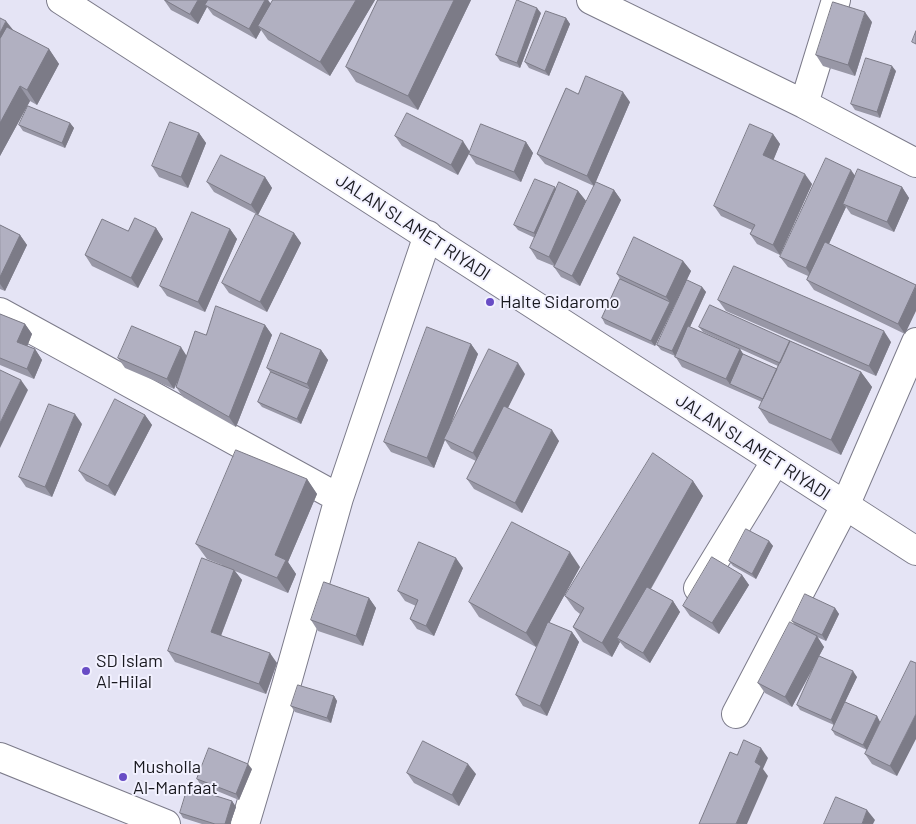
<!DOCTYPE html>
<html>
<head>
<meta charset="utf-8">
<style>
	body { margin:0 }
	canvas { display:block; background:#e5e4f5 }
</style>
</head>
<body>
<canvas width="916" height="824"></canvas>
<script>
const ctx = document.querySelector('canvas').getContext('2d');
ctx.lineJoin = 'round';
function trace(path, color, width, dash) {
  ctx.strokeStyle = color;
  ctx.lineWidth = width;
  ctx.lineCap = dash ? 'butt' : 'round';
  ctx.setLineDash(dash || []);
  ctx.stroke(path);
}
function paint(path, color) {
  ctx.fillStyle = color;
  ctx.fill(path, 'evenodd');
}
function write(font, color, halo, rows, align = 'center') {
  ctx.font = font + ' Barlow,sans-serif';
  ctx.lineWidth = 4;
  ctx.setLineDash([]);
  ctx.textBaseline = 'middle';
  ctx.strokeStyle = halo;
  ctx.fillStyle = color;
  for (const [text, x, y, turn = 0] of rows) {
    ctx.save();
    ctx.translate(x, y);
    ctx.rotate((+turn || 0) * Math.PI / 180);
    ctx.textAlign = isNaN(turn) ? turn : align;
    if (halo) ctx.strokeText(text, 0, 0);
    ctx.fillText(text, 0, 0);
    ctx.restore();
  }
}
const minor = new Path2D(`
	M591 0 804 104 916 163
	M804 104 836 0
	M0 312 339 498
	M698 588 775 462
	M736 714 845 506 916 342
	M0 757 166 824
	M245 824 286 686 339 498 428 235`);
const major = new Path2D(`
	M61 0 916 551`);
trace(minor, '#7c7b8a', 30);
trace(major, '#7c7b8a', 30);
trace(minor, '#fff', 28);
trace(major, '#fff', 28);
paint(new Path2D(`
	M164 0H268L271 4 273 0H375L330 76 268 40 261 30 256 39 213 15 207 7 198 24 171 10Z
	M378 0H471L418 110 356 82 346 67Z
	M541 13 520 68 500 61 496 55Z
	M0 18 12 30 49 49 59 64 37 105 30 101 0 156Z
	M566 18 570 24 549 76 529 68 525 62Z
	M872 22 855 76 823 66 816 55Z
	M896 71 880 118 855 110 851 104Z
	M578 94 630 102 594 186 545 164 537 154Z
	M70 123 74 128 65 148 23 131 19 125Z
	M199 133 206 143 188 188 159 177 152 166Z
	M773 134 780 144 773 160 812 184 780 255 757 244 750 234 752 230 721 216 714 206Z
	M395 136 463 141 458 175 402 146Z
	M526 142 533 153 521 182 476 164 469 154Z
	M855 175 902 187 909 198 894 232 851 214 846 207 829 244 916 285 905 334 814 290 807 280 808 276 788 267 780 257Z
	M265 177 272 188 258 215 214 192 207 182Z
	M556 189 578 191 586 201 578 218 614 190 621 200 580 286 561 277 554 267V266L537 259 530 248 535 238 518 230 514 225Z
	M0 225 20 235 27 245 5 291 0 289Z
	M156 228 163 239 138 288 92 266 85 255 128 231Z
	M230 229 237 239 205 312 167 296 160 286Z
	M294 233 301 243 267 312 229 293 222 283Z
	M683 261 691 271 655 346 605 324 602 318 620 279 617 274Z
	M702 287 706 292 690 327 740 349 743 354 777 369 778 366 703 332 699 327 790 341 861 372 872 387 841 455 769 423 759 408 762 402 682 367 675 356 661 350 657 345Z
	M718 300 891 342 876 376 726 311Z
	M0 314 25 324 32 334 27 346 35 349 42 360 34 379 0 365Z
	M265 325 272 335 236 427 183 397 176 387 177 382 174 389 125 368 118 358 186 356 206 335Z
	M471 344 478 354 449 428 525 374 508 408 559 441 522 513 474 489 467 479 476 461 451 449 445 440 434 468 391 452 384 442Z
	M321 350 328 360 301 424 262 407 258 402 271 373 267 368Z
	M145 415 152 425 115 496 86 481 79 471Z
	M82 424 52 497 26 487 19 477Z
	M307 479 317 494 288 562 296 574 288 593 235 571 242 580 221 636 277 663 266 694 175 662 168 651 222 565 207 559 196 544Z
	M693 481 703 496 651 589 673 601 680 612 650 663 625 648 620 642 612 657 583 642 573 627 580 614 575 610 565 596Z
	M769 541 773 546 756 579 733 566 729 561Z
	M580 567 549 623 572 632 579 642 547 716 523 706 516 695 542 636 536 647 479 617 469 602Z
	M463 568 434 636 417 629 410 619 416 606 405 601 398 591Z
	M742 575 749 585 719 634 690 616 683 606Z
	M369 598 376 608 363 646 318 631 311 620Z
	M835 608 839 614 826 641 817 637 824 647 819 656 857 677 845 702 877 716 880 722 867 750 835 735 832 730 834 725 800 710 797 705 816 663 792 707 765 693 758 683 795 625 792 621Z
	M916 663 897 776 872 764 865 754Z
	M334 696 337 701 331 723 295 712 291 706Z
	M252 769 239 800 200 784 197 779Z
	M407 773 476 774 459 806 414 783Z
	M232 801 236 807 230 824H202L183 818 180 813Z`), '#9897a6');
paint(new Path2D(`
	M198 0H211L205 5 207 7 198 24 190 14Z
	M265 0H268L273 8 258 26 261 30 256 39 249 29Z
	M356 0H375L330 76 320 62Z
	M454 0H471L418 110 408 96Z
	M537 8 541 13 520 68 517 63Z
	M865 12 872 22 855 76 848 65Z
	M566 18 570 24 549 76 545 71Z
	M6 21 14 31 0 57V33Z
	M49 49 59 64 37 105 27 90Z
	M892 66 896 71 880 118 877 112Z
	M20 86 30 101 0 156V123Z
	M623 92 630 102 594 186 587 176Z
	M70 123 74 128 65 148 62 143Z
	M199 133 206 143 188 188 181 177Z
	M773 134 780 144 771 166 763 155Z
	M463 141 470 152 458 175 451 165Z
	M526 142 533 153 521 182 514 172Z
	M851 170 858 180 843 204 846 207 813 278 806 268Z
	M805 174 812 184 780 255 773 245Z
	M265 177 272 188 258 215 251 205Z
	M555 187 558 192 537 239 534 233Z
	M902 187 909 198 894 232 887 222Z
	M614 190 621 200 580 286 572 276Z
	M578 191 586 201 556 267 549 257Z
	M156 228 163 239 138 288 131 278Z
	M230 229 237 239 205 312 198 302Z
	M294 233 301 243 267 312 260 302Z
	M20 235 27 245 5 291 0 284V277Z
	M683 261 691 271 655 346 651 341 670 302 666 297Z
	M916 286V311L905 334 898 324Z
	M702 287 706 292 676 357 672 351Z
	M25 324 32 334 25 352 17 342Z
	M265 325 272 335 236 427 229 417Z
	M884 331 891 342 876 376 869 366Z
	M471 344 478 354 434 468 427 458Z
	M181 347 188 358 174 389 167 379Z
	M35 349 42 360 34 379 27 369Z
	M740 349 747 360 730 384 726 379Z
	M321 350 328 360 301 424 297 419 310 389 307 384Z
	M518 363 525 374 480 463 473 453Z
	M861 372 872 387 841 455 831 440Z
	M21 380 28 390 0 448V423Z
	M75 414 82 424 52 497 45 487Z
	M145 415 152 425 115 496 108 486Z
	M552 430 559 441 522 513 515 503Z
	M307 479 317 494 288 562 296 574 288 593 277 578 275 555Z
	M693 481 703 496 621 641 617 638 620 642 612 657 602 643Z
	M769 541 773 546 756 579 752 574Z
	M570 552 580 567 536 647 526 633Z
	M456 558 463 568 434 636 426 626Z
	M234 570 242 580 218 643 211 632Z
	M742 575 749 585 719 634 712 623Z
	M369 598 376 608 363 646 356 636Z
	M673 601 680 612 650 663 643 653Z
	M835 608 839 614 826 641 822 635Z
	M572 632 579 642 547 716 540 706Z
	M817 636 824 647 792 707 785 697Z
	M270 653 277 663 266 694 259 684Z
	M853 671 857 677 834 725 831 720Z
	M334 696 337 701 331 723 327 718Z
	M916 714V739L897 776 890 766Z
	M877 716 880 722 867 750 863 745Z
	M761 748 768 758 763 769 768 776 747 824H736L755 762Z
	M248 764 252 769 239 800 236 794Z
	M468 764 476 774 459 806 452 795Z
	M232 801 236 807 230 824H225Z
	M867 810 875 820 873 824H862Z`), '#7c7b87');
const building = new Path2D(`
	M165 0H198L190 14Z
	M208 0H265L249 29 205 5Z
	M273 0H356L320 62 258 26Z
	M378 0H454L408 96 346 67Z
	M517 0 537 8 517 63 496 55Z
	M833 2 865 12 848 65 816 55Z
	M546 11 566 18 545 71 525 62Z
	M0 18 6 21 0 33Z
	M7 27 49 49 27 90 20 86 0 123V39Z
	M916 31V44L912 42Z
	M866 58 892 66 877 112 851 104Z
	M586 76 623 92 587 176 537 154 566 88 578 94Z
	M28 106 70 123 62 143 19 125Z
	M407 113 463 141 451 165 395 136Z
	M170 122 199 133 181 177 152 166Z
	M481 124 526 142 514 172 469 154Z
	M750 124 773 134 763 155 805 174 773 245 750 234 755 225 714 206Z
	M221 155 265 177 251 205 207 182Z
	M826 158 851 170 806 268 780 257Z
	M858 169 902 187 887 222 843 204Z
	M535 179 555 187 534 233 514 225Z
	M559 182 578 191 549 257 530 248Z
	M596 182 614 190 572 276 554 267Z
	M192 212 230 229 198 302 160 286Z
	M256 214 294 233 260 302 222 283Z
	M135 218 156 228 131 278 85 255 102 219 128 231Z
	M0 225 20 235 0 277Z
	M634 237 683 261 666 297 617 274Z
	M825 242 916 285 898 324 807 280Z
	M734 266 884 331 869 366 718 300Z
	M620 279 670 302 651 341 602 318Z
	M687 280 702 287 672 351 657 345Z
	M710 305 790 341 780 363 699 327Z
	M216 306 265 325 229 417 176 387 195 331 206 335Z
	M0 314 25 324 17 342 35 349 27 369 0 358Z
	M132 326 181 347 167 379 118 358Z
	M688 326 740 349 726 379 675 357Z
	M427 327 471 344 427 458 384 442Z
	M281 333 321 350 307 384 267 368Z
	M790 341 861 372 831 440 759 408Z
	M489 349 518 363 473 453 444 439Z
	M743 354 777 369 763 399 730 384Z
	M0 370 21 380 0 423Z
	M271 372 310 389 297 419 258 402Z
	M115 399 145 415 108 486 79 471Z
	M49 404 75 414 45 487 19 477Z
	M504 406 552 430 515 503 467 479Z
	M236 450 307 479 275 555 286 560 277 578 196 544Z
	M653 453 693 481 602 643 573 627 584 608 565 596Z
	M512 522 570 552 526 633 469 602Z
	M746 529 769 541 752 574 729 561Z
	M419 542 456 558 426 626 410 619 418 600 398 591Z
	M712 557 742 575 712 623 683 606Z
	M202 558 234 570 211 632 270 653 259 684 168 651Z
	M324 582 369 598 356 636 311 620Z
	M647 587 673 601 643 653 617 638Z
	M805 594 835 608 822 635 792 621Z
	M548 622 572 632 540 706 516 695Z
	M790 622 817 636 785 697 758 683Z
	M819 656 853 671 831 720 797 705Z
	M911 661 916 663V714L890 766 865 754Z
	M298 685 334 696 327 718 291 706Z
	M845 702 877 716 863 745 832 730Z
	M744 740 761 748 755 762 761 766 736 824H699L730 752 737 755Z
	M423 741 468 764 452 795 407 773Z
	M209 748 248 764 236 794 197 779Z
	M188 787 232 801 225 824H215L180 813Z
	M836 797 867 810 862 824H824Z`);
paint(building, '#b1b0c1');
trace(building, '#7c7b87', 1);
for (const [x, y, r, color] of [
	[490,302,5,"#684cc5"],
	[86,671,5,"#684cc5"],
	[123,777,5,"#684cc5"]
]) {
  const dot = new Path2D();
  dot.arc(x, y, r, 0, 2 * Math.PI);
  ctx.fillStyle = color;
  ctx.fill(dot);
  trace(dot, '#f2f1ff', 2);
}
write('18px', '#18181e', '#f2f1ff', [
	["JALAN SLAMET RIYADI",413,227,33],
	["JALAN SLAMET RIYADI",753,447,33]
]);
write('18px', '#18181e', '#f2f1ff', [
	["Halte Sidaromo",500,302],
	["SD Islam",96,661],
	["Al-Hilal",96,682],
	["Musholla",133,767],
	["Al-Manfaat",133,788]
], 'left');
</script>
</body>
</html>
